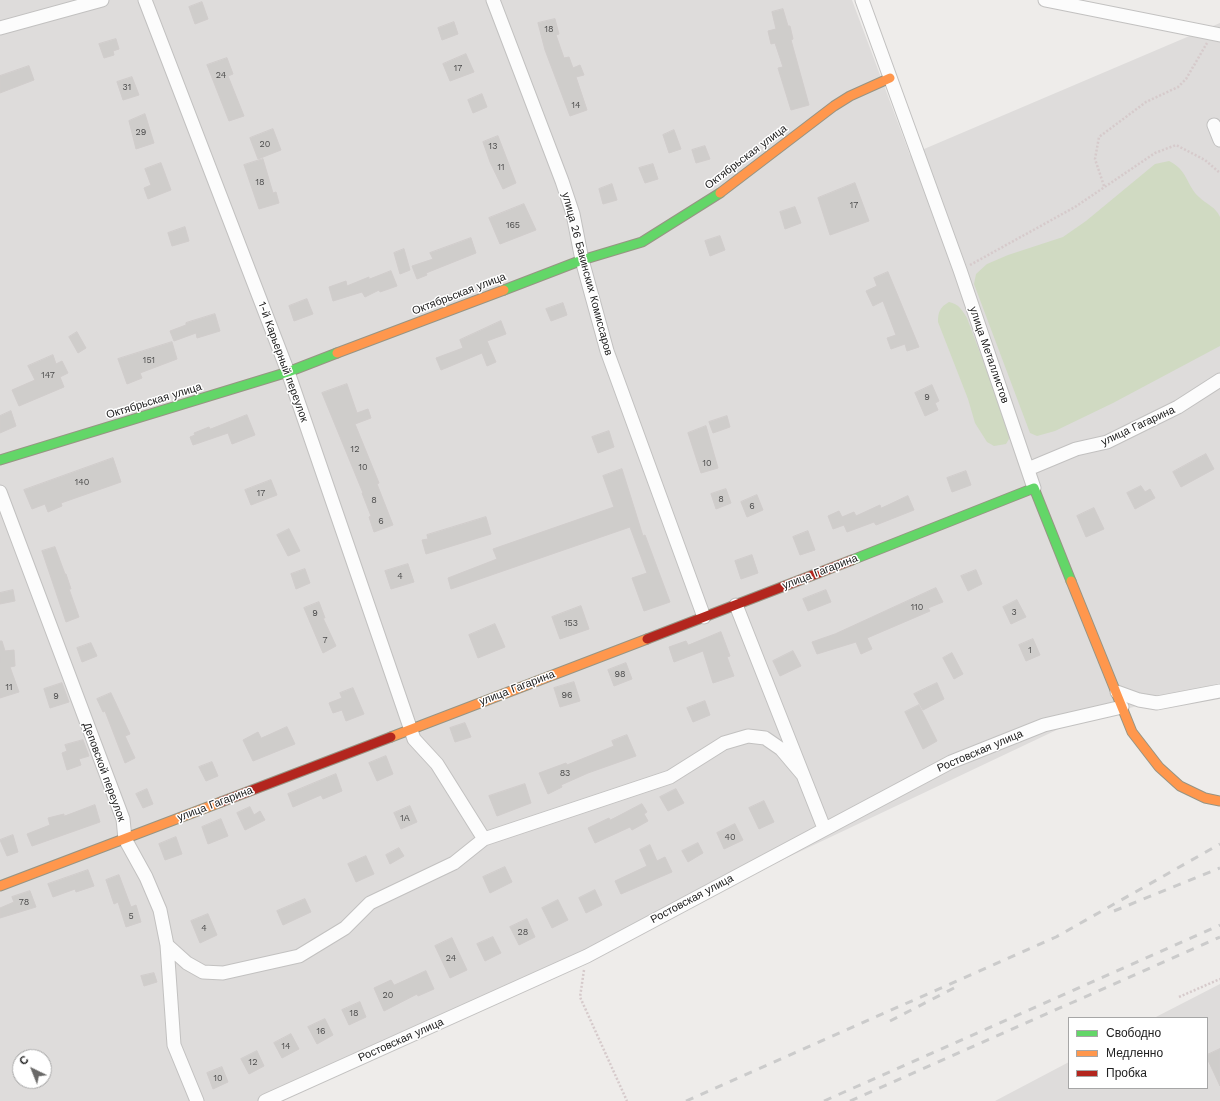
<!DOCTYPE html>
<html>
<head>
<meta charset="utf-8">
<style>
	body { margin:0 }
	#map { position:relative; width:1220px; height:1101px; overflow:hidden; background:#eeecea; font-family:"Work Sans",sans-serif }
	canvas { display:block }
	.legend { position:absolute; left:1068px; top:1017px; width:140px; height:72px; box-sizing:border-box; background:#fff; border:1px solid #a6a6a6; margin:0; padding:5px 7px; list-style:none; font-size:12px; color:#212121 }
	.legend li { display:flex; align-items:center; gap:8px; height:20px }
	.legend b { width:20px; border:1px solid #a6a6a6 }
	.north { position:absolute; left:12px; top:1049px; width:40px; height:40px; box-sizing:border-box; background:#fff; border:1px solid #a6a6a6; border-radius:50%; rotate:317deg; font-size:11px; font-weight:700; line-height:16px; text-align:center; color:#212121 }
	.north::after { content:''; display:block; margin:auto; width:14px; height:18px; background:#696867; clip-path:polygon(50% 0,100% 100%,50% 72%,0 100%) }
</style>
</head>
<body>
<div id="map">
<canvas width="1220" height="1101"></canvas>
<ul class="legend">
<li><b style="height:5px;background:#63d668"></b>Свободно</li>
<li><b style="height:5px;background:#ff974d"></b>Медленно</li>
<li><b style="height:5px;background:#b3261e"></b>Пробка</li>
</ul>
<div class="north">С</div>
</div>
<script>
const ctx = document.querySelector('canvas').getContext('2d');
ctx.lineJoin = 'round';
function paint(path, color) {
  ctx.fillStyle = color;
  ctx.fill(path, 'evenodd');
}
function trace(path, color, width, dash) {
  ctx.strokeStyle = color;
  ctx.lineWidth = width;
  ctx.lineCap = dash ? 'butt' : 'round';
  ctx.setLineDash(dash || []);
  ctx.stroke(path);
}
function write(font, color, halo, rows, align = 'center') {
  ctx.font = font + ' "Work Sans",sans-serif';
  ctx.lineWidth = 3;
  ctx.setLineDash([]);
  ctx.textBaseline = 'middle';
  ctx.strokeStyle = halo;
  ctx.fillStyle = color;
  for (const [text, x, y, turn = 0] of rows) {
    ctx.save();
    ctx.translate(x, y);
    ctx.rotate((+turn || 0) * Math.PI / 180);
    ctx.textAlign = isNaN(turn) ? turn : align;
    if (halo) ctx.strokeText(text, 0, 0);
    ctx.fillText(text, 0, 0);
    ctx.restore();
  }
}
paint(new Path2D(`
	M0 0H852L910 155 1220 23V683L1065 726 611 941 264 1101H0ZM20 1057H44V1081H20Z
	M1220 984V1101H995L1069 1062V1088H1207V1018H1154Z`), '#dedcdb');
paint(new Path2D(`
	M1169 161C1188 170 1186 185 1199 197 1206 204 1216 207 1220 217V346L1113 403 1055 431 1037 436 1030 433 974 284 976 274 987 264 1008 255 1063 237 1086 221 1155 164Z
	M949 302C959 304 962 310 967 318L1009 430V439L1006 444 994 446 987 442 975 423 968 399 938 322C938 312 940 307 949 302Z`), '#d0dac2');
const building = new Path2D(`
	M202 2 208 19 195 24 189 7Z
	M783 9 788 26H790L793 39 791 40 809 105 791 110 778 68 783 67 775 43 771 44 768 31 776 29 772 12Z
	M555 19 559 34 556 35 564 58 569 57 573 68 580 65 584 75 576 77 587 110 570 116 545 50 538 23Z
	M454 22 458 34 442 40 438 28Z
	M116 39 119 49 113 51 114 55 104 58 99 44Z
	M466 54 474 72 450 81 443 64Z
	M227 58 233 74 228 76 244 116 229 121 207 65Z
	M29 66 34 80 0 93V76Z
	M132 77 139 95 123 100 117 82Z
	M482 94 487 107 473 113 468 100Z
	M145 114 154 143 136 149 129 121Z
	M273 129 281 150 258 159 250 138Z
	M674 130 681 149 669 153 663 135Z
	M498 136 516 183 503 189 490 162 483 142Z
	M705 146 710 159 696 163 692 150Z
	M263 159 273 193 276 192 279 203 259 209 244 165Z
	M161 163 171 190 148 199 144 188 151 185 145 169Z
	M653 164 658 179 645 183 639 168Z
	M855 183 869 221 830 235 818 198Z
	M612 184 617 200 603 204 599 189Z
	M524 204 536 230 500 244 489 218Z
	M795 207 801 223 785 229 780 212Z
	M185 227 189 241 172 246 168 233Z
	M720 236 725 250 710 256 705 241Z
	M471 238 476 253 426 273 427 275 417 279 412 266 433 259 430 253Z
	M404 249 410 270 400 274 394 253Z
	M391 271 397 286 380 292 379 290 365 297 362 292 333 301 329 287 346 281 347 286 369 277V279Z
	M888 272 919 347 907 351 905 344 891 349 887 338 896 335 883 301 873 306 866 291 877 286 874 278Z
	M307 299 313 314 294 321 289 306Z
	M563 303 567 315 551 321 546 309Z
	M215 314 220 331 197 338 196 333 174 341 170 331 186 325V323Z
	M501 321 506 334 487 341 496 362 487 366 482 353 441 370 436 358 463 348 460 340Z
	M77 332 86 348 78 353 69 337Z
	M172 342 177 359 140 373 142 378 127 384 118 359Z
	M53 355 56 364 62 361 68 373 60 377 64 387 19 406 12 390 35 380 28 366Z
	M347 384 357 413 368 409 371 418 355 424 379 483 377 484 393 525 374 532 369 517 371 516 362 493H363L322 393Z
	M932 385 939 401 935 403 938 410 925 416 915 393Z
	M11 411 16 426 0 433V416Z
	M247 415 255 435 232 444 228 433 193 445 190 437 195 435 194 433 209 427 210 429Z
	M727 416 730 427 713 433 709 422Z
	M706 426 718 468 701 473 688 433Z
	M609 431 614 447 598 453 592 437Z
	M1206 454 1214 469 1181 487 1173 472Z
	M113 458 121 482 61 503 62 506 48 512 45 504 32 509 24 490Z
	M622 469 643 536 645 535 670 602 644 611 632 578 647 573 630 527 451 589 448 578 497 559 493 549 614 507 603 476Z
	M966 471 971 485 952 492 947 478Z
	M271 480 277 495 251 505 245 490Z
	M1141 486 1145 492 1150 489 1155 498 1135 509 1127 493Z
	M726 489 731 503 716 509 711 494Z
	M757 495 763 510 747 517 741 502Z
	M908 496 914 510 876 525 874 522 847 532 844 525 833 529 828 516 839 511 842 517 854 512 856 516 880 505 881 508Z
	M1094 508 1104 529 1086 537 1077 516Z
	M486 517 491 534 426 554 422 540 428 539 427 535Z
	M289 529 300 551 288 556 277 535Z
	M808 531 815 550 800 555 793 537Z
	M55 547 65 574H66L71 589H69L79 617 66 622 42 551Z
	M752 555 758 573 741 579 735 561Z
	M408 564 414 582 391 589 385 571Z
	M305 569 310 583 296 589 291 574Z
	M976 570 982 584 968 591 961 576Z
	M936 588 943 602 928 608 930 611 867 638 872 649 861 654 856 642 817 654 812 642 835 634Z
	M13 590 15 601 0 604V593Z
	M826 590 831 602 808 611 803 599Z
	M1017 600 1026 617 1011 624 1003 607Z
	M319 602 325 618H323L336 646 323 653 304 608Z
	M581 606 589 629 560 639 552 617Z
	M495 624 505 647 478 658 469 635Z
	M721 632 730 656 727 657 734 676 713 683 703 651 674 662 669 647 686 641 688 645Z
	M1033 639 1040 655 1026 661 1019 645Z
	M0 641H2L5 651 14 650 15 666 10 667 19 692 0 698Z
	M91 643 97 656 82 662 77 648Z
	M793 651 801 666 780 676 773 661Z
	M952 653 963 674 954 679 943 658Z
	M626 663 632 679 614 686 608 670Z
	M574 682 580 701 560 707 554 688Z
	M62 683 69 702 50 708 44 689Z
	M937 683 944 699 923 710 914 694Z
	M353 688 364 714 346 721 342 710 333 713 329 703 342 698 340 693Z
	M111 693 130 734 125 736 135 758 125 763 105 711 103 712 97 699Z
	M705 701 710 715 693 722 687 708Z
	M919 705 937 741 923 749 905 712Z
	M465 723 471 737 455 742 450 728Z
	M287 727 295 744 253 761 243 740 258 732 261 738Z
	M627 735 636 756 588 773 561 785 562 787 548 794 539 773 566 763 567 765 614 746 612 741Z
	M83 740 89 756 79 759 81 765 67 770 62 753 67 751 65 745Z
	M386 756 393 774 377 781 369 763Z
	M212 762 218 776 206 781 199 767Z
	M336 774 342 791 323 799 321 795 293 807 288 794Z
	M525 784 531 803 497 816 489 796Z
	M147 789 153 804 143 808 136 794Z
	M676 789 684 803 668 811 660 797Z
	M764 801 774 822 759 829 749 808Z
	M642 804 647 812 644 814 648 821 632 830 630 827 595 843 588 828 609 818 610 820Z
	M95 805 100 822 32 846 27 834 50 825 48 818 64 814V816Z
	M410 806 417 822 401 829 394 813Z
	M250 807 254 815 260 811 265 820 245 830 237 813Z
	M221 819 228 836 208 844 202 827Z
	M735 824 743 840 724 849 717 833Z
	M13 835 18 852 7 856 0 840Z
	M176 837 182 854 165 860 159 844Z
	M698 843 703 853 688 862 682 851Z
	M650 845 657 861 665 857 672 872 621 894 615 881 647 866 640 850Z
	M399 848 404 856 390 864 386 855Z
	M366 856 374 874 356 882 348 864Z
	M505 867 512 882 490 893 483 877Z
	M88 870 94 886 76 892 75 889 53 897 48 884Z
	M119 875 131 907 136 905 141 922 126 927 118 902 114 904 106 880Z
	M595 890 602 905 586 913 579 898Z
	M30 891 36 907 0 918V908L14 902 12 897Z
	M305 899 311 912 283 925 277 911Z
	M558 900 568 920 552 928 542 908Z
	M208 914 217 935 200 943 191 921Z
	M527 919 535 937 519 945 510 927Z
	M493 937 501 953 485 961 477 944Z
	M452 938 467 970 450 978 435 946Z
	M426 971 434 989 418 996 417 994 384 1011 374 988 391 980 394 985Z
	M154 973 157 982 144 986 141 976Z
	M360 1002 366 1017 349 1025 342 1010Z
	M325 1019 333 1035 317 1044 308 1027Z
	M291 1034 299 1049 282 1058 274 1043Z
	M1220 1049V1086L1207 1058V1055Z
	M257 1051 264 1066 249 1074 241 1059Z
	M222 1067 228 1082 213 1089 207 1073Z`);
paint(building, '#cfcdcb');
trace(building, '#d1cdcc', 1);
const street = new Path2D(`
	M145 0 288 372 414 739 437 764 484 839
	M493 0 562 181 573 214 582 260 607 351 704 617
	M862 0 960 270 1034 488
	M1045 0 1220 35
	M0 28 102 0
	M1214 125 1220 140
	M1028 469 1076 449 1107 442 1178 407 1220 380
	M0 492 123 819 125 839 146 877 160 910 167 945 174 1045 197 1101
	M736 605 824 828
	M1117 692 1139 700 1157 703 1220 691
	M167 945 187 963 203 972 223 973 299 956 345 928 370 903 454 863 484 839 670 777 724 743 748 736 765 738 781 749 803 775
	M265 1101 587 956 951 762 1044 725 1122 707`);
const fast = new Path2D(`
	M504 290 582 260 642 242 720 193
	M0 460 288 372 337 353
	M852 560 1034 488 1071 581`);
const slow = new Path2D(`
	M720 193 834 106 850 96 890 78
	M337 353 504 290
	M1071 581 1132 732 1159 767 1180 786 1205 798 1220 801
	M391 737 647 639
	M0 886 221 802`);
const jam = new Path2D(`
	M647 639 852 560
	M221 802 391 737`);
trace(street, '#c2c1c0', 15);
trace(fast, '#979483', 11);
trace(slow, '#979483', 11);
trace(jam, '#979483', 11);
trace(new Path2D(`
	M1104 186 1095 159 1099 137 1146 102 1178 87 1186 79 1207 43
	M970 265 1075 207 1155 153 1176 145 1205 160 1220 173
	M584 970 580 997 627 1101
	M1179 997 1220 979`), '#d6cacb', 2.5, [2, 2]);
trace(street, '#fcfcfc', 13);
trace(fast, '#63d668', 9);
trace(slow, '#ff974d', 9);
trace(jam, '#b3261e', 9);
trace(new Path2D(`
	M1114 911 1220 868
	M890 1021 954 988
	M686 1101 1056 937 1220 844
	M824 1101 1220 925
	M850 1101 1220 937`), '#cbcbcb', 3, [8, 8]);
write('9px', '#4c4c4c', null, [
	["18",549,29],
	["17",458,68],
	["24",221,75],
	["31",127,87],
	["14",576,105],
	["29",141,132],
	["20",265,144],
	["13",493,146],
	["11",501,167],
	["18",260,182],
	["17",854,205],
	["165",513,225],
	["151",149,360],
	["147",48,375],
	["9",927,397],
	["12",355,449],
	["10",707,463],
	["10",363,467],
	["140",82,482],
	["17",261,493],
	["8",721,499],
	["8",374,500],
	["6",752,506],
	["6",381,521],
	["4",400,576],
	["110",917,607],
	["3",1014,612],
	["9",315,613],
	["153",571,623],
	["7",325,640],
	["1",1030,650],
	["98",620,674],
	["11",9,687],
	["96",567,695],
	["9",56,696],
	["83",565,773],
	["1А",405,818],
	["40",730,837],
	["78",24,902],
	["5",131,916],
	["4",204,928],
	["28",523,932],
	["24",451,958],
	["20",388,995],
	["18",354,1013],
	["16",321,1031],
	["14",286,1046],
	["12",253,1062],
	["10",218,1078]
]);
write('11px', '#212121', '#fff', [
	["Октябрьская улица",746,157,-37],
	["улица 26 Бакинских Комиссаров",587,274,75],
	["Октябрьская улица",459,294,-21],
	["улица Металлистов",989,355,71],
	["1-й Карьерный переулок",283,362,70],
	["Октябрьская улица",154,401,-17],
	["улица Гагарина",1138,426,-25],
	["улица Гагарина",820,572,-21],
	["улица Гагарина",517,688,-21],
	["Ростовская улица",980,751,-23],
	["Деповской переулок",104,772,70],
	["улица Гагарина",215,804,-21],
	["Ростовская улица",692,899,-28],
	["Ростовская улица",401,1040,-24]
]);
</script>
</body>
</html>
